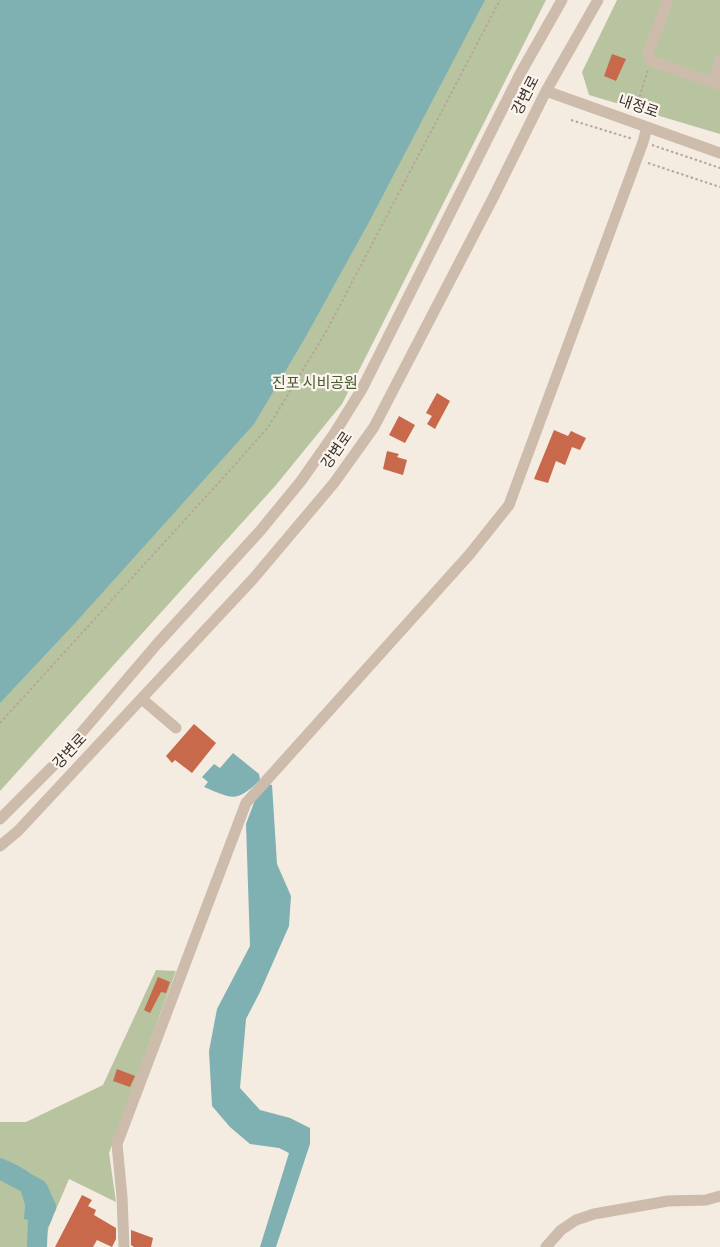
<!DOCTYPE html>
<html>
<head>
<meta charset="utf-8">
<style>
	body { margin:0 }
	canvas { display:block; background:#f4ebe1 }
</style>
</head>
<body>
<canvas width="720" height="1247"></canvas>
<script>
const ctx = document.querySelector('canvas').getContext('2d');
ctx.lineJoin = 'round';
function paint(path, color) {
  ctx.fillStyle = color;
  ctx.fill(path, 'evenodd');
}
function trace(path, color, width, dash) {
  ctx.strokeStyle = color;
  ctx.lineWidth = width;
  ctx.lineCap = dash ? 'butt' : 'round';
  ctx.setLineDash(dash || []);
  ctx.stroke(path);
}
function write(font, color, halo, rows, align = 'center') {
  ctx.font = font + ' "Source Sans 3","Noto Sans KR",sans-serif';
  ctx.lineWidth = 4.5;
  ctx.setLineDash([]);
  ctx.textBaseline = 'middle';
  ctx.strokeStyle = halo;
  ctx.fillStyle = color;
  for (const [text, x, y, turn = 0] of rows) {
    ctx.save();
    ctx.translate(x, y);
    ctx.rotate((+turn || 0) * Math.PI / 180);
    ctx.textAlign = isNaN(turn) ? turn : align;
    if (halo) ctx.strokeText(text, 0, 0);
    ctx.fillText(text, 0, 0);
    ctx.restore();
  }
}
paint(new Path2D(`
	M0 0H546L342 404 276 485 0 791Z
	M617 0H720V134L589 95 582 72Z
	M156 970 176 971 109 1153 116 1202 69 1179 49 1226 45 1244 47 1247H0V1122H26L103 1085Z`), '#b8c4a0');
paint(new Path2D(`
	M0 0H485L369 222 305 338 254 424 76 622 0 703Z
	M233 753 259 774 260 780C236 803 233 799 204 787L208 782 202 777 214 764 220 768Z
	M267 784 272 785 277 864 291 896 289 926 260 992 246 1019 240 1088 260 1110 290 1118 310 1128V1144L276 1247H260L289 1153 279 1148 250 1144 230 1127 212 1106 209 1051 217 1009 250 946 246 824 255 800Z
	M0 1158C26 1166 68 1194 49 1226L24 1219 25 1205 20 1188 0 1176Z`), '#7fb0b2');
trace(new Path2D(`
	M0 1169 38 1189 46 1207 38 1220 37 1247`), '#7fb0b2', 20);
paint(new Path2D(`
	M612 54 626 59 616 81 604 76Z
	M437 393 450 401 435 429 427 424 432 416 426 413Z
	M399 416 415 425 405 443 389 435Z
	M554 430 568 436 571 431 586 438 580 450 572 447 565 465 556 461 548 483 534 479Z
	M387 451 399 454 397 457 407 460 403 475 383 469Z
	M194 724 216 743 192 773 175 760 172 763 166 756Z
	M158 977 170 982 166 993 161 992 150 1013 144 1010Z
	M117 1069 135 1076 130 1087 113 1081Z
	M82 1195 92 1200 88 1206 96 1210 94 1215 116 1228V1239L112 1247 97 1240 93 1247H55Z
	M131 1230 153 1238 151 1247H134L131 1245Z`), '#c8694b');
trace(new Path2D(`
	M635 111 648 70
	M571 120 633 139
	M652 145 720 168
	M648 163 720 187
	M0 723 232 468 269 426 327 330 500 0`), '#b9a596', 2, [2.5, 2.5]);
trace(new Path2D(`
	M668 0 648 53 651 61 720 85
	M713 82 720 60
	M546 91 720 153
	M142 699 176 728
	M0 819 53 766 157 644 260 531 301 481 334 434 362 389 520 74 562 0
	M0 846 18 831 253 579 334 483 374 427 494 196 546 91 598 0
	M124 1247 122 1197 117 1144 246 803 469 555 509 505 643 142 647 127
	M546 1247 561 1230 576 1220 594 1214 668 1201 706 1200 720 1196`), '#cdbbac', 11);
write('15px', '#3b302b', '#fbf5ee', [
	["강변로",527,96,-63],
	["내정로",638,108,19],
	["강변로",338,451,-55],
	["강변로",71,752,-47]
]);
write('15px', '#4a5a2e', '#fbf5ee', [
	["진포 시비공원",315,385]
]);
</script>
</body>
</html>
